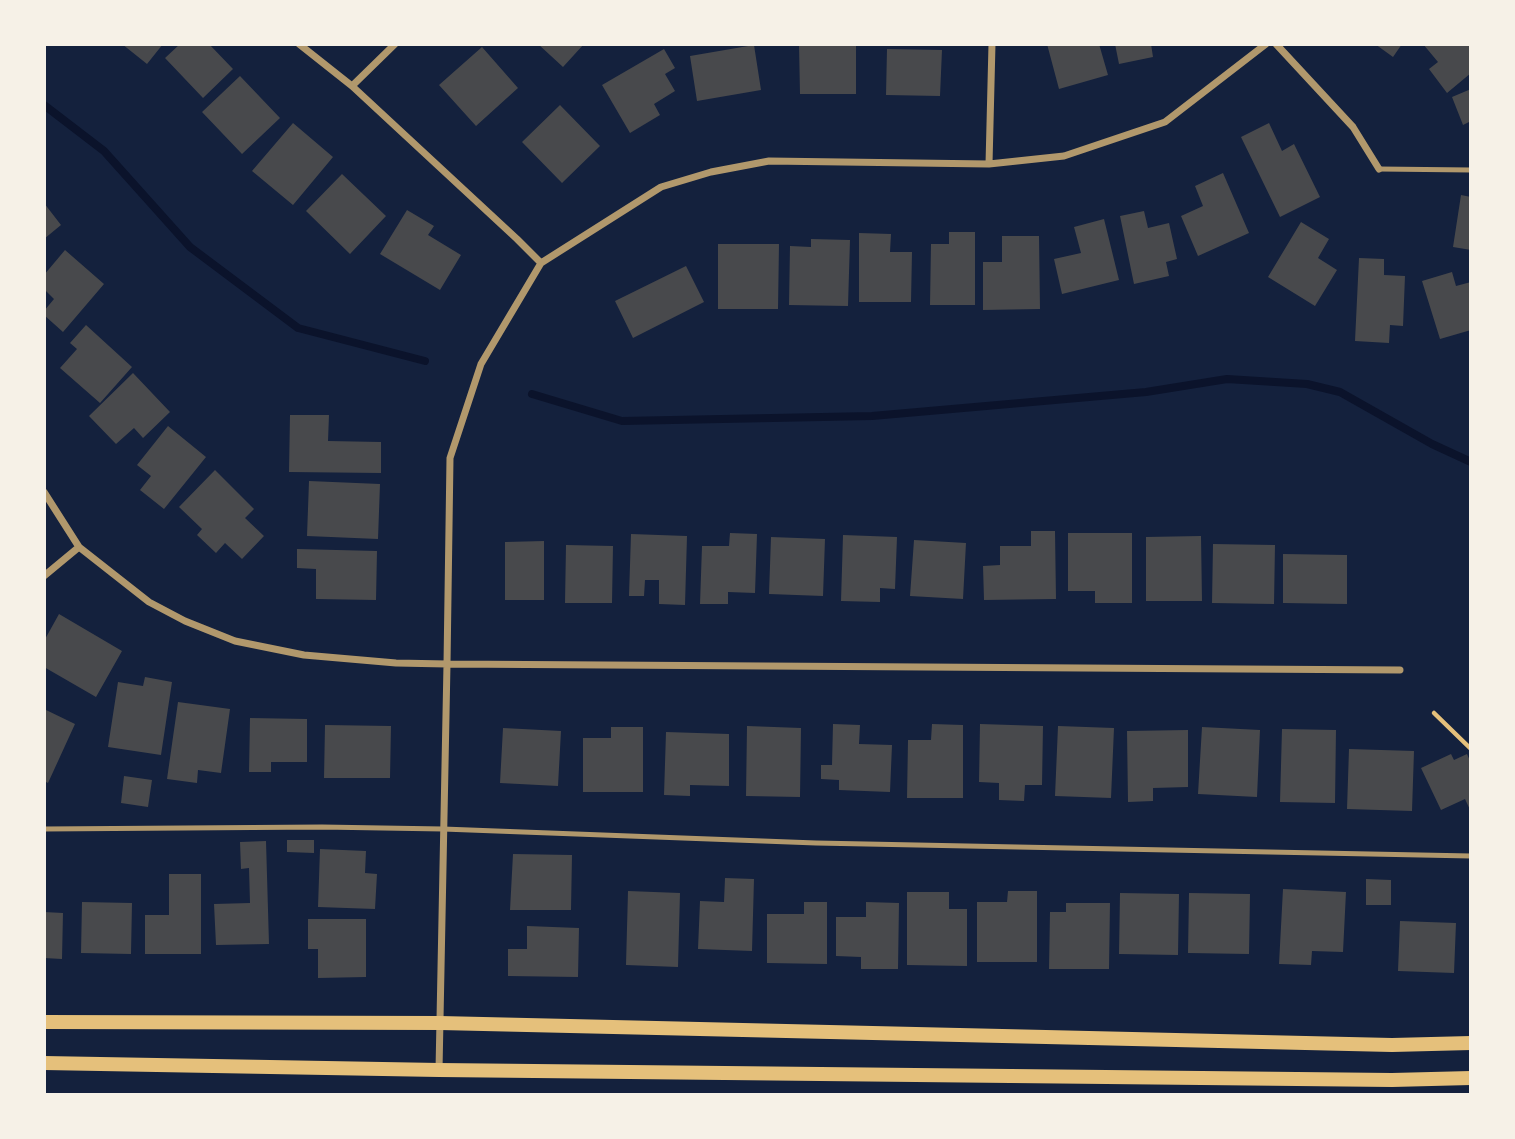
<!DOCTYPE html>
<html>
<head>
<meta charset="utf-8">
<style>
	body { margin:0 }
	#map { position:relative; width:1515px; height:1139px; overflow:hidden; background:#14213d; font-family:"Varela Round",sans-serif }
	canvas { display:block }
	.frame { position:absolute; inset:0; border:46px solid #f6f1e7; pointer-events:none }
</style>
</head>
<body>
<div id="map">
<canvas width="1515" height="1139"></canvas>
<div class="frame"></div>
</div>
<script>
const ctx = document.querySelector('canvas').getContext('2d');
ctx.lineJoin = 'round';
function trace(path, color, width, dash) {
  ctx.strokeStyle = color;
  ctx.lineWidth = width;
  ctx.lineCap = dash ? 'butt' : 'round';
  ctx.setLineDash(dash || []);
  ctx.stroke(path);
}
function paint(path, color) {
  ctx.fillStyle = color;
  ctx.fill(path, 'evenodd');
}
trace(new Path2D(`
	M44 105 104 151 190 247 298 328 425 361
	M532 394 622 421 872 416 1146 392 1227 379 1307 384 1340 392 1432 444 1471 462`), '#0b132b', 8);
paint(new Path2D(`
	M122 44H163L147 64Z
	M180 44H209L233 69 203 98 165 58Z
	M538 44H584L563 67Z
	M799 44H856V94H800Z
	M1047 44H1099L1108 75 1059 89Z
	M1115 44H1151L1153 57 1119 64Z
	M1375 44H1402L1393 57Z
	M1423 44H1471V73L1447 93 1429 69 1438 62Z
	M754 45 761 90 697 101 690 56Z
	M482 47 518 88 476 126 439 85Z
	M664 49 675 68 665 74 675 91 654 104 660 115 630 133 602 85Z
	M887 49 942 50 940 96 886 95Z
	M240 76 280 118 242 154 202 112Z
	M1471 89V121L1463 125 1452 97Z
	M560 105 600 146 562 183 522 142Z
	M293 123 333 157 293 205 252 171Z
	M1269 123 1282 151 1294 144 1320 197 1280 217 1241 137Z
	M1223 173 1249 233 1198 256 1181 216 1203 206 1195 186Z
	M342 174 386 216 350 254 306 211Z
	M1461 195 1471 197V250L1453 247Z
	M44 203 61 225 44 239Z
	M407 210 434 226 428 235 461 255 440 290 380 254Z
	M1144 211 1148 228 1169 223 1177 259 1166 262 1169 276 1134 284 1120 216Z
	M1104 219 1119 280 1062 294 1054 259 1081 253 1074 227Z
	M1301 222 1329 239 1318 258 1337 270 1315 306 1268 277Z
	M949 232H975V305H930L931 244H949Z
	M859 233 891 234 890 252H912L911 302H859Z
	M1002 236H1039L1040 309 983 310V262H1002Z
	M811 239 850 240 848 306 789 305 790 246 811 247Z
	M718 244H779L778 309H718Z
	M65 250 104 284 63 332 44 315V311L54 299 44 289V275Z
	M1359 258 1384 259V275L1405 276 1403 326 1390 325 1389 343 1355 341Z
	M686 266 704 302 633 338 615 301Z
	M1452 272 1456 286 1471 282V330L1440 339 1422 281Z
	M86 325 132 367 100 403 60 368 77 349 70 343Z
	M133 373 170 412 143 438 134 428 116 444 89 416Z
	M290 415H329L328 441 381 442V473L289 472Z
	M168 426 206 457 164 509 140 490 151 476 137 465Z
	M215 470 254 509 245 518 264 536 242 559 225 543 216 553 197 535 202 529 179 507Z
	M309 481 380 484 378 539 307 536Z
	M1031 531H1055L1056 599 984 600 983 566 1000 565V546H1031Z
	M730 533 757 534 755 593 728 592V604H700L702 546H729Z
	M1068 533H1132V603H1095V591H1068Z
	M631 534 687 536 685 605 659 604V580H645L644 596H629Z
	M843 535 897 537 895 589 880 588V602L841 601Z
	M1201 536 1202 601H1146V537Z
	M771 537 825 539 823 596 769 594Z
	M914 540 966 543 963 599 910 596Z
	M544 541V600H505V542Z
	M1213 544 1275 545 1274 604 1212 603Z
	M566 545 613 546 612 603H565Z
	M297 549 377 551 376 600 316 599V569L297 568Z
	M1283 554 1347 555V604L1283 603Z
	M59 614 122 651 96 697 44 667V641Z
	M145 677 172 682 161 755 108 747 118 682 143 686Z
	M178 702 230 709 221 773 198 770 197 783 167 779Z
	M44 709 75 724 48 783 44 781Z
	M250 718 307 719V762H271V772H249Z
	M833 724 860 725 859 744 892 745 890 792 839 790V780L821 779V765H832Z
	M932 724 963 725V798H907L908 740H931Z
	M980 724 1043 726 1042 785H1025L1024 801 999 800V783L979 782Z
	M325 725 391 726 390 778H324Z
	M747 726 801 728 800 797 746 796Z
	M1058 726 1114 728 1111 798 1055 796Z
	M611 727H643V792H583V738H611Z
	M1202 727 1260 730 1257 797 1198 794Z
	M503 728 561 731 558 786 500 783Z
	M1282 729 1336 730 1335 803 1280 802Z
	M1188 730V787L1153 788V801L1128 802 1127 731Z
	M666 732 729 734V786L690 785V796L664 795Z
	M1349 749 1414 751 1412 811 1347 809Z
	M1451 754 1454 760 1467 754 1471 763V812L1465 799 1441 810 1421 768Z
	M124 776 152 780 148 807 121 803Z
	M287 840H314V853L287 852Z
	M266 841 269 944 216 945 214 904 250 903 249 868 241 869 240 842Z
	M320 849 366 851 365 873 377 874 375 909 318 907Z
	M513 854 572 855 571 910H510Z
	M169 874H201V954H145V915H169Z
	M725 878 754 879 752 951 698 949 700 901 724 902Z
	M1366 879 1391 880V905H1366Z
	M1283 889 1346 892 1343 952 1312 951 1311 965 1279 964Z
	M628 891 680 893 678 967 626 965Z
	M1008 891H1037V962H977V902H1007Z
	M907 892H949V909H967V966L907 965Z
	M1120 893 1179 894 1178 955 1119 954Z
	M1189 893 1250 894 1249 954 1188 953Z
	M82 902 132 903 131 954 81 953Z
	M804 902H827V964L767 963V914H804Z
	M866 902 899 903 898 969H861V957L836 956V917H866Z
	M1066 903H1110L1109 969H1049L1050 912H1066Z
	M44 912 63 913 62 959 44 958Z
	M308 919H366V977L318 978V949H308Z
	M1400 921 1456 923 1454 973 1398 971Z
	M527 926 579 928 578 977 508 976V949H527Z`), '#48494c');
trace(new Path2D(`
	M1434 713 1471 749`), '#e5c07b', 4.5);
trace(new Path2D(`
	M1379 169 1471 170
	M44 829 322 827 443 829 816 843 1471 856`), '#b1986c', 5);
trace(new Path2D(`
	M299 44 352 86 517 239 541 263 661 187 711 172 769 161 989 164 1064 156 1165 122 1266 44
	M1276 44 1353 127 1379 169
	M352 86 395 44
	M989 164 992 44
	M44 492 79 547 149 602 185 621 235 641 304 655 396 663 447 664 1400 670
	M44 576 79 547
	M439 1070 447 664 450 458 481 364 541 263`), '#b1986c', 7);
trace(new Path2D(`
	M44 1022 440 1023 1392 1045 1471 1043
	M44 1063 439 1070 1392 1080 1471 1078`), '#e5c07b', 14);
</script>
</body>
</html>
